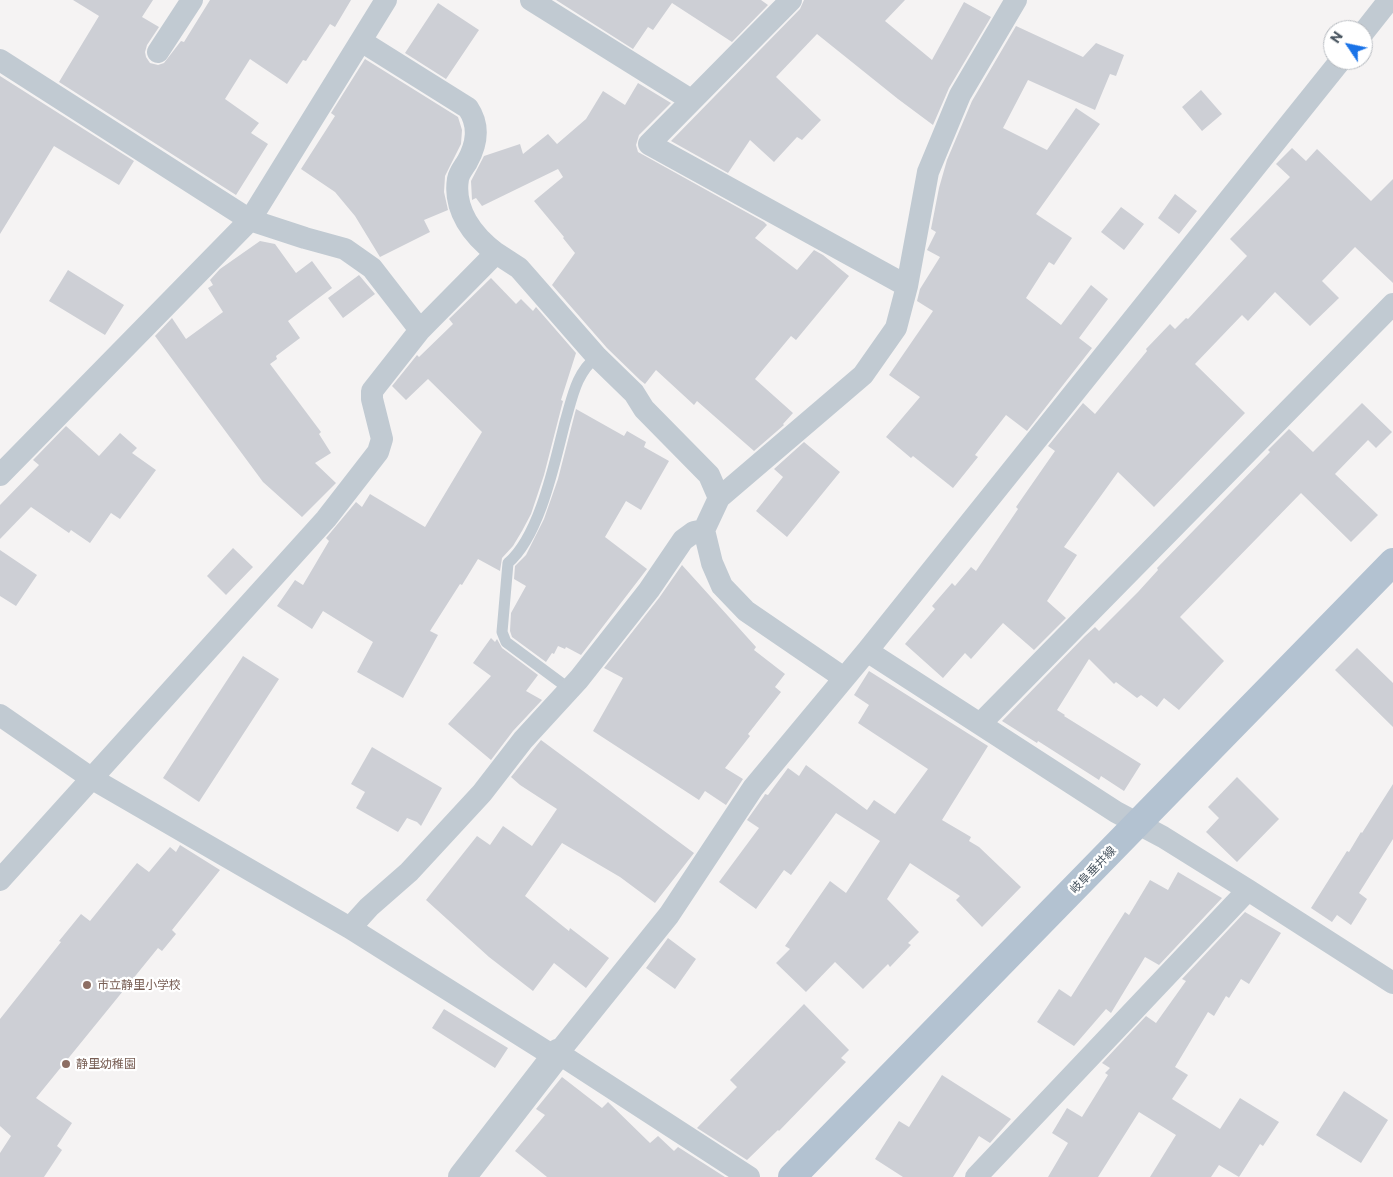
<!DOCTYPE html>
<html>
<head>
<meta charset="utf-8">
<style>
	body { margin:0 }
	#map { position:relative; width:1393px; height:1177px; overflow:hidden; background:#f5f3f3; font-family:Commissioner,sans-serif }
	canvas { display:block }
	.north { position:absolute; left:1323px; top:20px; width:50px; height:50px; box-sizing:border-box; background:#fff; border:1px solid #b7bbc0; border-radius:50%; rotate:304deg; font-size:14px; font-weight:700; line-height:20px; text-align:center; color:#4a5661 }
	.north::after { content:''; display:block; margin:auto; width:18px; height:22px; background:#1a73e8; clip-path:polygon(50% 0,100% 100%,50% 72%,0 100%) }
</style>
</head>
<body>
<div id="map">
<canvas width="1393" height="1177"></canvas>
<div class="north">N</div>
</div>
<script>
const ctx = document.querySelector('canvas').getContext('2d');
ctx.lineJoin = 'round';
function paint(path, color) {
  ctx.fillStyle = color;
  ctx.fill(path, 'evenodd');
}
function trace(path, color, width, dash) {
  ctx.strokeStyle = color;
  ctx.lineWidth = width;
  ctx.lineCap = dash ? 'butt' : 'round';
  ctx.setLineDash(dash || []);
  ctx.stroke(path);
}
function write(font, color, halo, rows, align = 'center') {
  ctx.font = font + ' Commissioner,"Noto Sans JP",sans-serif';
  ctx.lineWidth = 4.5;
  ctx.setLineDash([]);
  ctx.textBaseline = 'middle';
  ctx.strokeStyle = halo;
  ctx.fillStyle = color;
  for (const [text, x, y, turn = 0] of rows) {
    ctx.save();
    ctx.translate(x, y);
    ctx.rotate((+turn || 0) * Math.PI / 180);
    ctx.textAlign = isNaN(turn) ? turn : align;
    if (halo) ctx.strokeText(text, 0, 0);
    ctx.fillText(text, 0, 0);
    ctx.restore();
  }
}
paint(new Path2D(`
	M73 0H153L142 17 159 27 147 45 145 52 146 57 150 63 158 65 164 63 181 41 184 42 210 0H351L335 27 330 24 306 61 303 60 287 84 250 59 225 99 259 123 251 133 268 144 236 195 59 82 99 16Z
	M556 0H761L768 5 732 42 672 3 653 30 648 27 633 49Z
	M804 0H905L885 21 932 60 964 2 991 17 949 88 933 125 898 99 817 34 776 77 821 120 802 140 797 137 774 162 750 140 728 173 671 141 800 9Z
	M438 3 479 30 446 79 405 53Z
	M1016 26 1083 57 1096 43 1124 55 1116 76 1110 74 1095 110 1028 80 1003 128 1047 150 1076 108 1100 124 1036 214 1072 238 1054 265 1049 262 1026 298 1061 325 1091 285 1108 299 1079 338 1092 348 1027 431 1006 415 975 455 978 457 953 488 913 456 911 458 886 437 920 397 889 375 933 311 917 301 920 289 940 257 927 250 936 232 931 229 939 188 947 160 972 101Z
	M365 59 458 117 462 130 461 144 445 176 444 192 448 210 424 220 430 232 380 257 355 216 335 192 301 169 335 116 331 113Z
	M0 76 134 161 119 185 54 146 0 234Z
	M638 83 671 103 639 135 636 145 638 152 764 222 767 225 755 238 797 270 814 250 823 255 849 276 796 340 791 336 755 379 793 413 783 424 784 425 754 451 697 401 694 405 656 370 645 384 640 380 607 348 552 285 575 253 563 238 564 237 534 201 563 177 558 169 482 206 476 198 472 200 471 181 484 156 520 144 523 154 548 134 557 144 586 119 603 91 625 105Z
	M1201 90 1222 114 1202 131 1182 107Z
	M1292 148 1306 161 1317 149 1371 201 1393 179V283L1355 247 1322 281 1339 298 1310 326 1275 292 1248 321 1242 315 1195 364 1245 413 1154 507 1118 472 1064 547 1077 555 1047 601 1066 618 1034 650 1003 623 971 659 965 653 943 678 905 644 935 609 932 606 952 583 955 586 971 567 976 571 1018 509 1016 507 1055 451 1048 446 1083 403 1095 414 1147 351 1146 349 1170 324 1175 329 1186 318 1188 319 1247 256 1230 239 1290 177 1276 164Z
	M1175 194 1197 211 1179 234 1158 218Z
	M1121 207 1144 224 1124 250 1101 232Z
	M260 241 275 244 296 273 312 261 332 288 288 321 300 338 276 356 277 359 270 364 321 432 319 434 331 453 315 463 336 483 302 517 263 482 155 336 172 318 186 339 223 312 208 288 213 285 210 280 220 269Z
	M68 270 124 305 105 335 49 301Z
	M359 275 375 294 343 318 328 298Z
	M491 278 516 304 521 299 533 311 536 307 576 353 561 400 563 401 544 475 531 514 522 531 513 546 502 558 500 571 478 559 462 585 460 584 430 631 438 635 403 698 357 672 373 642 323 611 312 629 277 606 295 580 303 585 329 541 326 538 356 502 362 507 370 494 425 527 482 432 428 379 406 400 392 386 417 355 419 357 453 324 449 319Z
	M1362 403 1392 432 1376 448 1368 440 1335 474 1378 515 1351 542 1301 493 1180 617 1224 661 1179 710 1164 698 1157 707 1141 695 1137 698 1116 682 1114 684 1089 659 1057 710 1065 715 1064 716 1141 764 1124 791 1101 776 1099 780 1038 741 1037 743 1002 721 1085 636 1095 627 1099 631 1138 592 1158 570 1157 568 1270 452 1268 450 1289 429 1313 452Z
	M576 409 624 436 627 431 646 442 644 447 669 461 641 510 626 501 605 537 647 569 581 655 566 647 565 649 558 646 554 654 552 653 546 662 512 637 510 631 511 613 526 586 514 579 515 566 526 555 544 519 558 479Z
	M66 426 99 456 120 433 137 448 132 453 156 470 120 519 111 513 90 543 71 530 69 533 31 507 0 539V505L39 465 33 460Z
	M804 442 840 472 787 537 756 511 783 477 774 469Z
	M233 548 253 567 226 595 207 576Z
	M0 550 37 575 16 606 0 596Z
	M682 565 756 647 754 650 785 674 775 687 781 692 748 734 750 736 725 768 743 779 726 805 705 791 699 800 593 731 623 678 604 668 659 598Z
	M491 638 495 642 497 639 502 648 538 675 526 691 542 700 513 731 491 760 448 724 491 676 473 663Z
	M1357 648 1393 683V727L1335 670Z
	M243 656 279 679 199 802 163 778Z
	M869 671 988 746 942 820 971 837 969 841 979 847 1021 887 982 927 956 900 960 896 910 863 887 899 919 932 908 943 911 945 890 967 888 964 863 989 835 962 806 992 776 963 790 949 785 946 830 881 846 893 880 841 836 813 791 875 784 870 756 909 719 882 759 828 747 820 764 796 765 794 768 795 788 768 799 776 806 765 867 810 874 800 895 814 928 769 858 723 869 705 854 695Z
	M541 740 694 853 655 903 620 877 562 843 525 896 569 931 570 928 609 958 586 988 554 963 533 991 489 957 426 900 477 836 490 845 503 826 532 846 557 809 520 785 511 777Z
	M372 747 442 788 421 826 417 822 407 818 398 832 356 808 365 792 351 784Z
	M1237 777 1279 819 1237 862 1206 832 1219 818 1208 807Z
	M1393 784V839L1359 893 1367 899 1351 925 1337 915 1332 922 1311 908 1347 851 1349 852 1361 832 1362 833Z
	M180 845 220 870 172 930 176 934 162 951 158 948 36 1098 72 1123 57 1146 62 1150 44 1177H0V1153L11 1136 0 1126V1019L46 961 61 942 59 941 81 914 90 921 137 863 149 872 170 847 176 852Z
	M1178 872 1222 898 1159 965 1145 957 1111 1013 1106 1009 1074 1046 1037 1022 1059 989 1071 997 1125 912 1129 915 1150 880 1168 890Z
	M1245 912 1281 933 1249 984 1241 979 1229 998 1226 996 1214 1016 1208 1012 1175 1067 1188 1075 1172 1099 1220 1129 1240 1098 1279 1122 1263 1146 1260 1144 1239 1177 1219 1165 1211 1177H1150L1176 1135 1139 1112 1098 1177H1048L1068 1143 1052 1133 1067 1108 1082 1117 1108 1075 1105 1073 1110 1068 1102 1063 1146 1016 1156 1023 1186 981 1182 979Z
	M668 938 696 959 675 989 646 968Z
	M804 1004 849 1050 841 1058 846 1062 779 1131 778 1130 747 1160 697 1128 737 1087 730 1080Z
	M444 1009 508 1048 495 1068 432 1028Z
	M942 1075 1011 1119 990 1143 979 1136 953 1177H903L875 1159 899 1121 909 1127Z
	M562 1077 602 1108 608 1102 650 1143 658 1136 674 1151 678 1147 725 1177H547L515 1151 545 1115 536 1109Z
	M1344 1091 1388 1120 1361 1163 1316 1135Z`), '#cdcfd5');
trace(new Path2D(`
	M568 690 564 685 506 642 502 632 508 563C540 536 555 461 565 422 572 399 576 372 597 357`), '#c1cad2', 11);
trace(new Path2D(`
	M531 0 691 100
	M791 0 649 144 907 286
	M1363 33 1389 0
	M361 41 468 108C480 126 477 144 467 162 464 167 459 173 458 179 453 210 473 236 496 253
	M158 52 192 0
	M0 60 250 220 305 238 345 249 372 268 420 330
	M0 475 250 220 386 0
	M867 651 1116 812 1163 837 1248 890 1393 983
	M844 678 746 611 722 586 712 563 704 530 719 498 863 375 896 328 907 286 928 172 960 95 1016 0
	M0 715 91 778 350 928 555 1057
	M980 724 1393 304
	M0 880 326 519 378 452 382 439 372 399V391L420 330 496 253 519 268 597 357 634 393 644 409 709 475 719 498
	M350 928 369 907 409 872 482 793 523 740 579 679 649 590 683 540 694 532 704 530
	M749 1177 558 1053 669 915 753 788 867 651 1341 60
	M976 1177 1248 890`), '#c1cad2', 22);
trace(new Path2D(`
	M462 1177 558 1053`), '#c1cad2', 28);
trace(new Path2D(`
	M792 1177 1393 562`), '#b3c2d1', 28);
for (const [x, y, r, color] of [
	[87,985,5,"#8d6e63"],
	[66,1064,5,"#8d6e63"]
]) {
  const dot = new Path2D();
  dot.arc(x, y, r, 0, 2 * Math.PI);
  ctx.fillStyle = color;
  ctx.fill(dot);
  trace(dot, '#fff', 2);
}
write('12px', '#4a5661', '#fff', [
	["岐阜垂井線",1093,870,-46]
]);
write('12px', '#785e54', '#fff', [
	["市立静里小学校",97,985],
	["静里幼稚園",76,1064]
], 'left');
</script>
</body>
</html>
